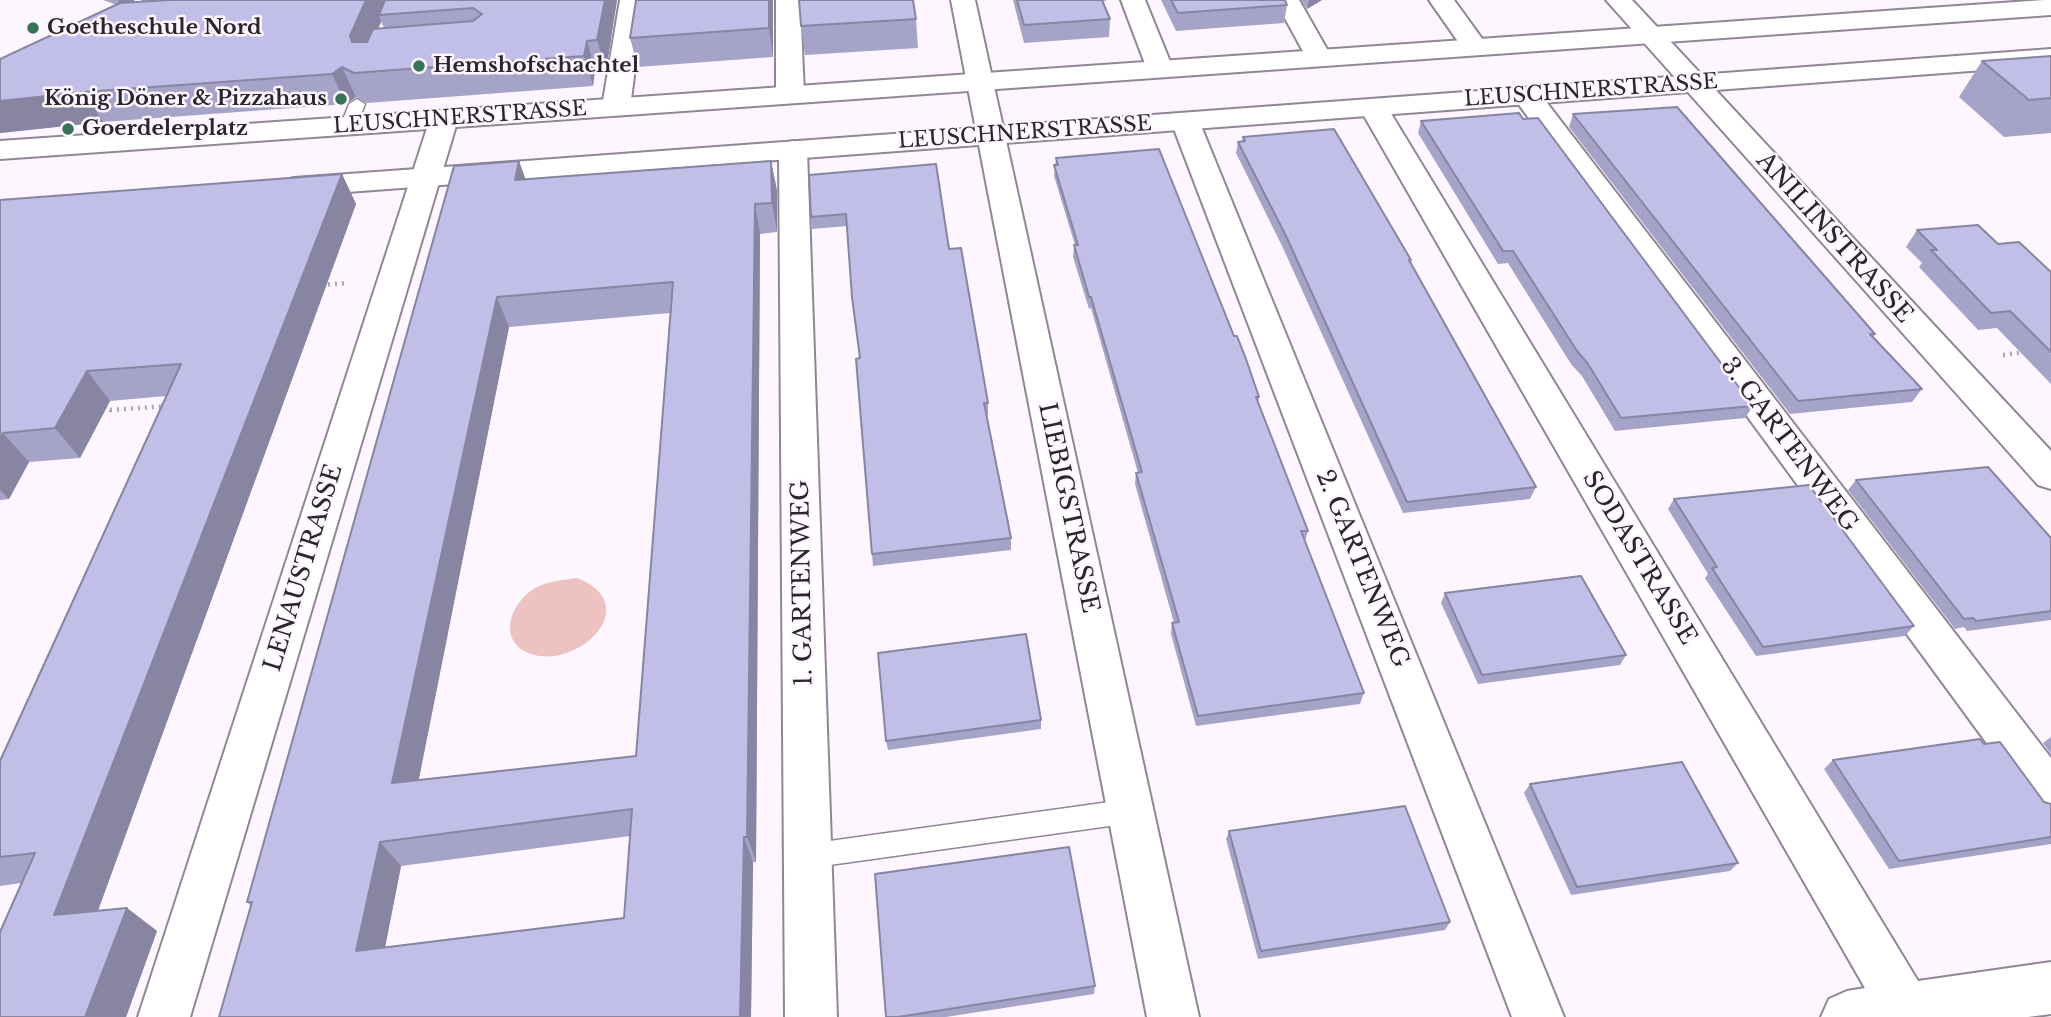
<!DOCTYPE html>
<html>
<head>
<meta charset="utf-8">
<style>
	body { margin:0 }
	canvas { display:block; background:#fdf6ff }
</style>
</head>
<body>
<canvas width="2051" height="1017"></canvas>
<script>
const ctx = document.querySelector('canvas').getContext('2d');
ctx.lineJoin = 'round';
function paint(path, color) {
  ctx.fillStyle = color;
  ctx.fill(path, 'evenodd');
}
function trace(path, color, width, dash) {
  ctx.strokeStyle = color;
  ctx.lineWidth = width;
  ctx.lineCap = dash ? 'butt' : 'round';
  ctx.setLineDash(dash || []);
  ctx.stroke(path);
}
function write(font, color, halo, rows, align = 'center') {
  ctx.font = font + ' "Libre Baskerville",serif';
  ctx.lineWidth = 5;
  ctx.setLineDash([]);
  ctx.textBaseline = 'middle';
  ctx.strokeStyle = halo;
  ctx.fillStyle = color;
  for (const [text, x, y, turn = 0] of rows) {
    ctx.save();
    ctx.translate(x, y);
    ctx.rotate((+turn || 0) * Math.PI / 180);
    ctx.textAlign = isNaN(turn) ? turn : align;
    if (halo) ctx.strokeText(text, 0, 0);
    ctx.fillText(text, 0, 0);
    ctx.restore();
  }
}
paint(new Path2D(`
	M577 578C646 605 578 670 531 654 497 642 509 604 535 588 548 581 563 580 577 578Z`), '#eec2c1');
const lane = new Path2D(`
	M357 99 365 104 357 125 349 130 344 128 341 125 349 104Z
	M1131 799 1140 803 1144 811 1140 819 1131 823 808 868 799 865 795 856 799 847 808 844Z`);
const street = new Path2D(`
	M620 0H644L630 107 626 113 616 115 606 113 602 107Z
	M776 0H800L804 95 800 101 790 103 780 101 776 95Z
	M951 0H975L1199 1017H1147Z
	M1121 0H1145L1173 69 1169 75 1160 77 1151 75 1147 69Z
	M1275 0H1299L1332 58 1328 64 1319 66 1310 64Z
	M1429 0H1454L1488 47 1484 53 1475 55 1466 53Z
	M1606 0H1632L2051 451V489L2038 485Z
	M1527 88 1537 90 2051 758V815L2035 809 1517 102 1513 96 1517 90Z
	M1373 99 1383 101 1387 107 1918 981 2051 962V1014L2028 1017H1821L1829 999 1847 991 1865 988 1359 107 1363 101Z
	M444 111 454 113 458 119 190 1017H138L430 119 434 113Z
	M1185 113 1195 115 1199 121 1564 1017H1512L1171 121 1175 115Z
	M793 141 803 144 807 150 837 1017H785L779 150 783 144Z`);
const secondary = new Path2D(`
	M2044 0H2051V15L0 159V141Z
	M2051 49V65L294 196 283 193 279 187 283 181 294 178Z`);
trace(lane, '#918694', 3);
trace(street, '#918694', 4);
trace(secondary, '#918694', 4);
trace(new Path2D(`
	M321 285 347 283
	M2003 355 2026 352
	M105 405 110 410 168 406`), '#aba5ad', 4.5, [2, 5]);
paint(lane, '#fff');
paint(street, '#fff');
paint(secondary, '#fff');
paint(new Path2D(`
	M103 0H135L130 3 142 2 141 0H617L606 70H595L593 86 367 103 356 97 346 104 103 122 0 133V59L117 5ZM381 21 384 28 378 29 381 23Z
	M773 0V57L638 67 630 38Z
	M1013 0H1107L1103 2 1110 19 1109 37 1024 43Z
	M1161 0H1285L1287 5 1284 23 1176 31Z
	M1301 0H1322L1307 9Z
	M916 19 918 48 805 55 801 26Z
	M2051 56V133L2004 137 1959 97 1982 61Z
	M1573 114 1875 334 1873 338 1922 389 1912 402 1790 414 1569 127Z
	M1421 121 1753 406 1745 418 1615 431 1582 376 1571 364 1508 263 1498 264 1418 133Z
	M1243 137 1411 260 1410 263 1536 487 1530 499 1403 513 1283 248 1236 153 1238 142 1242 141Z
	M1056 158 1234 336 1259 397 1258 404 1308 531 1305 541 1364 693 1360 704 1196 726 1171 634 1172 623H1174L1135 484 1136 473H1138L1091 308 1089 309 1073 257 1074 245H1075L1054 176Z
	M342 174 356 204 98 910 127 908 157 931 126 1017H0V932L21 883 0 886V761L166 396 110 401 80 458 29 462 9 499 0 500V200Z
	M809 175 949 249 988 403V415H986L1011 538V550L873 566 872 554 860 358 847 226 812 229 811 217Z
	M526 179 777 190V232L760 234 756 862H753L751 1017H219L251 906 247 902ZM670 313 636 756 418 780 509 327ZM630 836 624 918 385 947 401 866Z
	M1917 230 1998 244 2051 272V384L1997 328 1978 330 1919 267 1922 263 1906 247Z
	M1856 480 2051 538V620L1967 631 1964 627 1955 629 1848 490Z
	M1674 499 1914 626 1905 636 1756 656 1705 578 1708 574 1668 509Z
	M1445 593 1626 655 1620 665 1478 684 1441 603Z
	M1041 720V729L888 750 886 741Z
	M2051 737V754L2043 743Z
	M1833 760 2044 802 2051 804V844L1889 869 1824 769Z
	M1530 784 1738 863 1730 871 1571 895 1524 793Z
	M1229 831 1450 922 1445 930 1258 959 1226 839Z
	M1095 986 1094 994 946 1017H886Z`), '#a6a3c8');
paint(new Path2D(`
	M118 0H135L121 7Z
	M366 0H390L379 15 381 21 363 66 350 36Z
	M605 0H617L606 70 597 40Z
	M769 0H773V57L769 28Z
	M1309 0H1322L1307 9Z
	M587 41 595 70 593 86 584 56Z
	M342 67 356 97 346 104 332 74Z
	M84 92 103 122 0 133V101Z
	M519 161 530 191 515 180Z
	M771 161 777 190V232L772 203Z
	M342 174 356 204 88 938 54 915Z
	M755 204 760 234 756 862 747 837Z
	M497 297 509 327 413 809 392 783Z
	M87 371 110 401 80 458 55 428Z
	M3 433 29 462 9 499 0 490V438Z
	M744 837 753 862 751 1017H740Z
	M380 842 401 866 380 973 356 951Z
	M127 908 157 931 126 1017H85Z`), '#8785a2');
const building = new Path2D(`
	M168 0H366L350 36 352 42H367L373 29 473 21 482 14 473 8 379 15 385 0H605L597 40 587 41 584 56 354 73 342 67 332 74 84 92 0 101V59L120 3 170 0Z
	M636 0H769V28L630 38Z
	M799 0H913L916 19 801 26Z
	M1017 0H1102L1110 19 1024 25Z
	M1171 0H1285L1287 5 1178 13Z
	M2051 56V98L2029 100 1982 61Z
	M1677 107 1875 334H1870L1922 389 1798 401 1573 114Z
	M1519 113 1523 119 1538 118 1753 406 1621 418 1588 364 1577 351 1513 251H1503L1421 121Z
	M1334 129 1411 260H1409L1536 487 1407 502 1286 236 1238 142 1245 141 1243 137Z
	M1159 149 1234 336H1237L1246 359 1259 397H1256L1308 531H1301L1364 693 1198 716 1172 623 1179 622 1136 473 1142 472 1091 297H1089L1074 245H1078L1054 165H1058L1056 158Z
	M519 161 515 180 771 161 772 203 755 204 747 837H744L740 1017H219L252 902H247L454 166ZM673 282 636 756 392 783 497 297ZM632 809 624 918 356 951 380 842Z
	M936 164 949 249 961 248 988 403H984L1011 538 872 554 856 359 860 358 852 297 846 214 811 217 809 175Z
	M342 174 54 915 127 908 85 1017H0V932L35 853 0 857V761L181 364 87 371 55 428 3 433 0 438V200Z
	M1978 225 1998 244 2019 242 2051 272V352L2010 311 1991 313 1931 250H1937L1917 230Z
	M1988 467 2051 538V611L1976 621 1973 618 1964 619 1856 480Z
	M1809 485 1914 626 1763 647 1712 568 1717 567 1674 499Z
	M1581 576 1626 655 1482 675 1445 593Z
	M1026 634 1041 720 886 741 878 653Z
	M1980 739 1984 744 2000 742 2044 802 2051 804V837L1899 861 1833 760Z
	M1682 762 1738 863 1577 887 1530 784Z
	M1405 806 1450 922 1261 951 1229 831Z
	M1069 847 1095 986 898 1017H886L875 874Z`);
paint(building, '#c1bee8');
trace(building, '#8785a2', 2);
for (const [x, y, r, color] of [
	[33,28,7,"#37725b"],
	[419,66,7,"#37725b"],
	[341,99,7,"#37725b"],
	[68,129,7,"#37725b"]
]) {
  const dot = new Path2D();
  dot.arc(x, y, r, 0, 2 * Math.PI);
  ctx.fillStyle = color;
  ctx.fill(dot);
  trace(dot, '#fdf6ff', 2.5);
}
write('bold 21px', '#2a262c', '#fdf6ff', [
	["Goetheschule Nord",47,28],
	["Hemshofschachtel",433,66],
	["König Döner & Pizzahaus",327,99,"right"],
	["Goerdelerplatz",82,129]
], 'left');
write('21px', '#2a262c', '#fdf6ff', [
	["LEUSCHNERSTRASSE",1591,91,-4],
	["LEUSCHNERSTRASSE",460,118,-4],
	["LEUSCHNERSTRASSE",1025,133,-4]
]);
write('24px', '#2a262c', '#fdf6ff', [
	["ANILINSTRASSE",1834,238,48],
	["3. GARTENWEG",1789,445,53],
	["LIEBIGSTRASSE",1068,508,78],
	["SODASTRASSE",1639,558,59],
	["LENAUSTRASSE",304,568,-73],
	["2. GARTENWEG",1362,569,68],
	["1. GARTENWEG",803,583,-91]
]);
</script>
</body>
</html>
